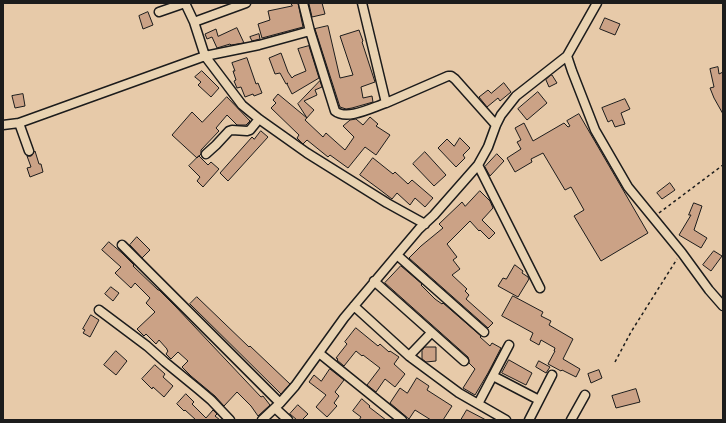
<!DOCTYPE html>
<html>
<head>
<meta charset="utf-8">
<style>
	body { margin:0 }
	#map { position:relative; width:726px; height:423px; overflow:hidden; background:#e7caa9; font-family:"Architects Daughter",sans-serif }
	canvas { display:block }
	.frame { position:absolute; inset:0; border:4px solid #1c1c1c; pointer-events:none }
</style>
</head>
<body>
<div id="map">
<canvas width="726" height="423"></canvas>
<div class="frame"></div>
</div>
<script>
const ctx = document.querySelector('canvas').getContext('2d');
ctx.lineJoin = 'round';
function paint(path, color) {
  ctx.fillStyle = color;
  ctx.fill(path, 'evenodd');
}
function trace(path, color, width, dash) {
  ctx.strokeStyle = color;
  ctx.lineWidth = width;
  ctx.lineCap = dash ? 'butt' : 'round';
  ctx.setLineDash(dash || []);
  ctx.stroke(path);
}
const building = new Path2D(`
	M291 3H298L303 27 262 38 258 24 270 20 268 11 292 6Z
	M315 3H322L325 14 312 17 309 4Z
	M148 12 153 25 143 29 139 16Z
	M605 18 620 24 615 35 600 29Z
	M328 26 340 78 353 75 340 36 359 30 363 41 362 42 375 82 361 87 363 98 372 96 373 102 352 108 346 109 340 107 315 29Z
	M237 28 244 43 231 45 230 44 217 48 212 37 207 39 205 34 216 29 218 36Z
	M259 34 260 39 252 41 250 37Z
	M309 46 319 78 292 94 287 84 288 83 286 84 280 73 275 74 269 58 281 53 288 72 292 78 294 76 306 71 298 49Z
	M247 58 256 84 258 83 262 93 254 96 253 94 245 97 241 87 237 88 234 81 236 80 233 71H235L232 63Z
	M718 67 719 74 723 72V114L714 98 710 88 714 87 710 69Z
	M202 71 219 88 211 97 198 85 201 82 195 77Z
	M551 75H552L557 83 549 87 546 80Z
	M320 81 322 87 315 90 317 95 304 101 314 110 305 120 323 137 326 133 345 150 354 137 343 126 350 120 356 119 363 125 370 117 378 124 376 126 390 135 376 155 365 147 348 168 330 155 328 157 307 140 303 144 297 138 299 135 271 108 276 103 273 100 278 94 307 118 298 104Z
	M504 83 511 92 500 101 498 98 487 107 479 97 488 90 491 93Z
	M538 92 547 103 527 120 518 109Z
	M23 94 25 106 15 108 12 96Z
	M227 97 250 121 246 125H237L227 115 216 128 219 131 201 150V154L197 158 172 135 192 112 202 122Z
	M625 99 630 109 621 113 625 124 615 127 612 120 608 122 602 108Z
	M579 114 648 233 601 261 574 216 584 210 571 187 565 190 543 153 531 159 532 162 515 172 507 158 521 149 517 142 521 140 515 128 524 123 533 141 564 123 568 127 570 126 567 121Z
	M261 131 268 137 228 181 220 173 252 137 254 139Z
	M460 138 470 148 463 155 465 158 456 167 438 148 447 139 454 146Z
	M34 152 35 151 39 164H41L43 172 30 177 27 168 31 167 27 156H31Z
	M425 152 446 175 434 186 413 164Z
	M497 154 504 161 490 176 485 167Z
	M199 156 208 165 211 162 219 169 203 187 197 181 200 177 189 166Z
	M373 158 393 174 395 172 408 184 412 180 433 198 425 207 415 198 410 205 397 193 392 199 379 189 360 175Z
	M670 183 675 190 662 199 657 193Z
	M480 191 490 201 493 208 482 220 495 233 489 239 480 230 479 231 470 221 447 244 457 257 453 260 460 269 452 275 467 289 465 291 469 295 466 299 493 323 488 328 409 258 421 246 443 228 439 224 462 202 465 206Z
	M694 203 702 206 694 230 707 238 701 248 679 235 691 215H689Z
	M137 237 150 250 142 258 130 245Z
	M109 242 122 253 134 265 133 266 158 290H159L176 307 261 397 263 396 270 405 258 416 251 406 237 392 224 406 215 396 191 376 182 367 188 361 178 352 171 359 166 354 168 351 167 350V349L159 340 156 344 146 334 144 336 137 329 155 312 146 303 150 298 135 283 131 288 115 273 121 267 102 250Z
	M714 251 722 256 711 271 703 265Z
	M515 265 523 271 522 273 528 277 529 279 518 297 498 286 503 278 506 279Z
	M401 266 422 284 421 285 435 299 442 304 443 303 481 336 480 337 490 346 492 343 501 348 488 373 475 395 463 388 475 369 469 363V360L468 357 385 283Z
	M111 287 119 293 113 301 105 294Z
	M513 296 543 312 541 316 551 321 549 325 573 339 563 359 580 369 576 377 562 370 561 371 548 364 555 351H554L555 348 541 340 539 345 530 340 533 333 502 316Z
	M197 297 249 347 250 346 290 384 281 394 190 304Z
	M91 315 99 320 90 337 83 333 85 330 83 329Z
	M356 328 378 346 380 344 389 352 390 351 399 357 394 364 405 374 395 387 385 379 376 392 367 385 380 368 363 355 362 356 356 351 344 366 337 360 338 359 336 358 347 344 345 342Z
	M425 347H436V361L426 362 422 359V351Z
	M116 351 127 361 116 375 104 365Z
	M509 360 532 373 526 385 502 373Z
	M539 361 550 367 546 373 536 367Z
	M155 365 165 374 163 377 173 386 164 397 153 387 152 389 142 379Z
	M330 369 344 380 335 392 339 396 334 403 337 406 327 417 316 407 326 395 309 382 314 375 321 381Z
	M599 370 602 378 591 383 588 374Z
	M417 378 429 386 427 390 452 406 443 420H431L415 410 409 419 390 403 400 388 407 393Z
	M636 389 640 402 616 408 612 396Z
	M186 394 194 402 192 404 206 418 213 410 217 414 215 416 220 420H196L185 410 184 411 177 404Z
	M362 399 370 406 369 407 386 420H359L361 417 353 411Z
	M298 405 308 414 302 420H297L290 414Z
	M467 410 486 420H461Z`);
paint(building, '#cba286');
trace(building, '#1c1c1c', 1);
const street = new Path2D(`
	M185 3 194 22 205 56 242 105 259 119 307 153 387 203 425 224
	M303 3 310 31
	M362 3 386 103 448 76H451L455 79 496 125
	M159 12 185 3
	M194 22 246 3
	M567 56 572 71 595 130 628 187 682 253 709 290 723 306
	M19 123 29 151
	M3 125 19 123 205 56 259 45 310 31 335 111C347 121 373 107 386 103
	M206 154 216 145 229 131 232 130 247 131 250 130 259 119
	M478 165 540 288
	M122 245 280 403
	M397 255 484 332
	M374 281 464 361
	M354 306 409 356 459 393 506 420
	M99 310 147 346 165 362 198 389 211 400 230 420
	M319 353 402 420
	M409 356 431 333
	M493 376 539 400
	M478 404 509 345
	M275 408 288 420
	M262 420 280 403 295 386 344 318 397 255 419 229 434 215 478 165 488 147 496 125 501 115 516 96 567 56 597 3
	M529 420 552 375
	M571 420 585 395`);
trace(street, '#1c1c1c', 11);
trace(new Path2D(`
	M659 213 723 165
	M615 362 631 332 677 259`), '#1c1c1c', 1.5, [3, 3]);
trace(street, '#e9d3b2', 8);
</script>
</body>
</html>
